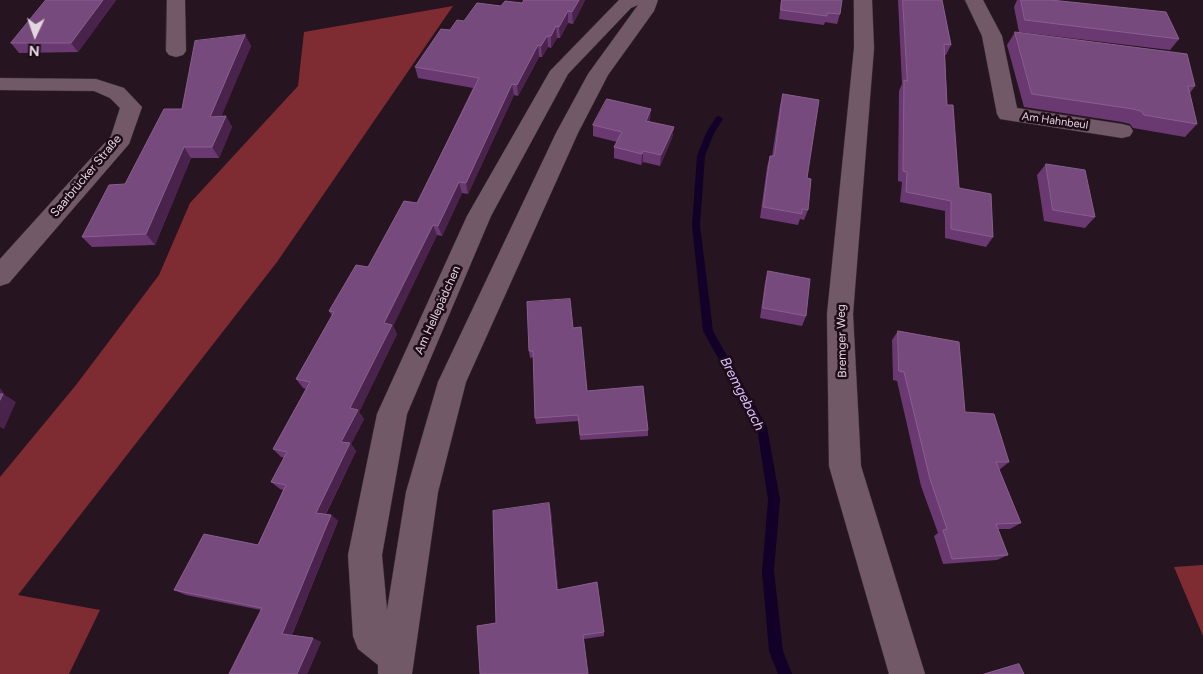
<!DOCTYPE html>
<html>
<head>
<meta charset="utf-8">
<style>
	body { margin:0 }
	#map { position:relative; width:1203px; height:674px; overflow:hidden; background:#271421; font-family:Figtree,sans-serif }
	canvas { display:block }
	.north { position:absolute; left:10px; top:10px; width:50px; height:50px; -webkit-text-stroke:4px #1e0b18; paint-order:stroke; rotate:183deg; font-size:14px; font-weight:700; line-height:20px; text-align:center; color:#e3d5dd }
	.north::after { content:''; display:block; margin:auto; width:18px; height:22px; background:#e3d5dd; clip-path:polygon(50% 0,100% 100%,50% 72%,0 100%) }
</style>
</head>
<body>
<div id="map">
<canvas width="1203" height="674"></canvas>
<div class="north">N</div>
</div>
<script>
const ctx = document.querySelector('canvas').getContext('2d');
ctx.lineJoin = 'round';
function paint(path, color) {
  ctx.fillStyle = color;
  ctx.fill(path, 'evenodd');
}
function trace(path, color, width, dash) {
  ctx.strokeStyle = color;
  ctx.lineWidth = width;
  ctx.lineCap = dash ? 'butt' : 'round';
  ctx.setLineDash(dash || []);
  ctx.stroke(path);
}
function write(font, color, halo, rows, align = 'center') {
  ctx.font = font + ' Figtree,sans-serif';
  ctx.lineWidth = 5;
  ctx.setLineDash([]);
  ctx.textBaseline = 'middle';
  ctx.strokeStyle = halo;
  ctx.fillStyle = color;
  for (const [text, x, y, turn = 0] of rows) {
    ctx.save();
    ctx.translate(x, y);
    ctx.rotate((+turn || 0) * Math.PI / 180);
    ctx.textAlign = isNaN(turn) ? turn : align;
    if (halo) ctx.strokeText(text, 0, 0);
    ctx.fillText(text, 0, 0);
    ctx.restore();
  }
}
paint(new Path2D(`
	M453 6 277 262 18 595 100 610 69 674H0V477L76 385 159 275 190 203 298 86 304 32Z
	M1203 565V636L1174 567Z`), '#7f2b32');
paint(new Path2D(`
	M719 116 723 119 714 133 705 156 700 225 713 331 767 427 780 500 774 571 783 651 792 674H778L769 651 762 571 768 500 757 428 703 331 692 225 697 156 706 133 716 117Z`), '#130029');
const minor = new Path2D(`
	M167 0H185L186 51 183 55 176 57 169 55 166 51Z
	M619 0H658L654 11 608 75 578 133 466 382 438 492 412 674H378V665L358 649 353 636 348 555 377 414 467 216 550 71ZM638 5 588 74 556 133 438 382 406 492 387 610 382 555 407 414 491 216 568 74 631 8Z
	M854 0H872L874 48 853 314 861 466 925 674H889L829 466 827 314 854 48Z
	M965 0H983L1002 36 1017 108 1122 124 1130 126 1133 131 1130 136 1122 138 1000 119 997 114 982 36Z
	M0 78 96 79 124 88 142 107 129 144 9 283 0 286V259L111 136 120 108 110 98 94 91 0 90Z`);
trace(minor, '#3e3038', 1);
paint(minor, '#715968');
paint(new Path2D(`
	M46 0H116L78 52 19 53 11 43Z
	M585 0 573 24 568 23 560 38H557L551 48 548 47 542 57H539L518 96 514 95 468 194 462 193 442 236 437 235 393 326 397 334 359 412 364 419 351 444 356 451 326 514 331 515 338 521 292 635 321 642 307 674 261 610 186 595 174 590 258 545 283 490 280 489 271 482 285 458 281 457 273 449 306 389 303 388 296 379 332 316 329 311 368 267 417 203 473 88 418 78 415 67 450 30 464 21 501 6 522 3Z
	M781 0H842L840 14 837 24 825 22 824 25 779 19Z
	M898 0H942L951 45 946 55H945L947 105 959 188 993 237 986 247 945 238V211L900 202 902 182 898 181 899 91 902 84Z
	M1017 0H1052L1179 39 1170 50 1019 32 1014 7Z
	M1015 32 1195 86 1190 93 1197 124 1185 137 1133 128 1130 124 1122 122 1024 107 1007 45Z
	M245 35 251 46 221 116H226L232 127 219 158H191L155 245 92 247 82 237 125 184 182 109Z
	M783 94 807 178 808 210 804 220 800 219 798 225 760 218 767 167 770 156H772L780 105Z
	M650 121V122L674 127 672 138 660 166 643 162 641 165 614 158V147L617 142 593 136V125Z
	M1046 164 1095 217 1085 228 1044 221 1037 175Z
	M768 271 806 316 802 326 760 318 765 282Z
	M573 328 587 391 648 430V436L580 440 579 421 536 424 535 418 534 357 530 358 529 351Z
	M898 331 965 412 1009 462 999 470 1021 523 1010 529H998L1008 555 997 560 943 564 934 536 938 533 921 486 897 381 893 380 892 340Z
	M549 503 551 511 558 590 604 632V636L584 639 496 623Z
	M1019 664 1024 674H982L1007 667Z`), '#6a3972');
paint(new Path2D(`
	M103 0H116L78 52 71 43Z
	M579 0H585L573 24 572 12Z
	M568 11V23L560 38 559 27Z
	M556 26 557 38 551 48V36Z
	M245 35 251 46 217 127 210 117Z
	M547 36 548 47 542 57 541 46Z
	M538 45 539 57 518 96 517 85Z
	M512 84 514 95 468 194 466 183Z
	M651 109 650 121 645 132 646 121Z
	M226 116 232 127 219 158 212 147Z
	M674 127 672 138 660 166 661 155Z
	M184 147 191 158 155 245 146 234Z
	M643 151V162L641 165 642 154Z
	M459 182 462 193 442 236 438 226Z
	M433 225 437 235 393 326 397 334 359 412 364 419 351 444 356 451 323 519 316 513 341 442 350 408 384 323Z
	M0 388 5 395 16 402 4 429 0 427Z
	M549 503 551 511 559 596 557 590Z
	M331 515 338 521 291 637 282 634Z
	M313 638 321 642 307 674H297Z`), '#4a234d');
const building = new Path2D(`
	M46 0H103L71 43H11Z
	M524 0H579L572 12 568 11 559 27 556 26 551 36H547L541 46 538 45 517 85 512 84 466 183 459 182 438 226 433 225 384 323 392 325 350 408 358 410 341 442 350 443 316 513 331 515 282 634 313 638 297 674H229L262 608 174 590 204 534 258 545 286 485 271 482 287 452 273 449 310 382 296 379 334 312 329 311 356 265 368 267 404 201 417 203 479 78 415 67 441 29 450 30 457 20 464 21 477 3 501 6 505 1 522 3Z
	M782 0H842L840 14 827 13V16L781 10Z
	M903 0H942L951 45 944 44 947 105H953L959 188 991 194 993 237 951 229V201L906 192 907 172 903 171 904 80 907 81Z
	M1021 0H1051L1166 12 1179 39 1025 20Z
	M1015 32 1187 54 1195 86H1188L1197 124 1144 115 1141 111 1133 109 1032 94Z
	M245 35 210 117 226 116 212 147H184L146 234 82 237 109 185 125 184 164 109H182L195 41Z
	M783 94 819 100 807 178 811 179 808 210 802 209V214L763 207 770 156H774Z
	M607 99 651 109 646 121 674 127 661 155 643 151 642 154 614 147 622 132 593 125Z
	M1046 164 1085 170 1095 217 1053 210Z
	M768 271 810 279 806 316 763 308Z
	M570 299 573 328 581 327 587 391 643 386 648 430 580 435 578 415 535 418 533 351H529L527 302Z
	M898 331 959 342 965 412 994 414 1009 462H996L1021 523 996 524 1008 555 952 559 943 530 947 529 930 479 904 372 899 371Z
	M0 394H3L0 400Z
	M549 503 557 590 597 582 604 632 583 635 588 674H480L477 626 496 623 493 511Z
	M1019 664 1024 674H985Z`);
paint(building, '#774a7e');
trace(building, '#885f8c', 1);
write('11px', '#e3d5dd', '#1e0b18', [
	["Am Hahnbeul",1055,121,8]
]);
write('12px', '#e3d5dd', '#1e0b18', [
	["Saarbrücker Straße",86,176,-50],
	["Am Hellepädchen",438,310,-66],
	["Bremger Weg",842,341,-91]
]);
write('italic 14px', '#d9c1fe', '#1e0b18', [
	["Bremgebach",742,394,63]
]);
</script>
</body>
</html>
